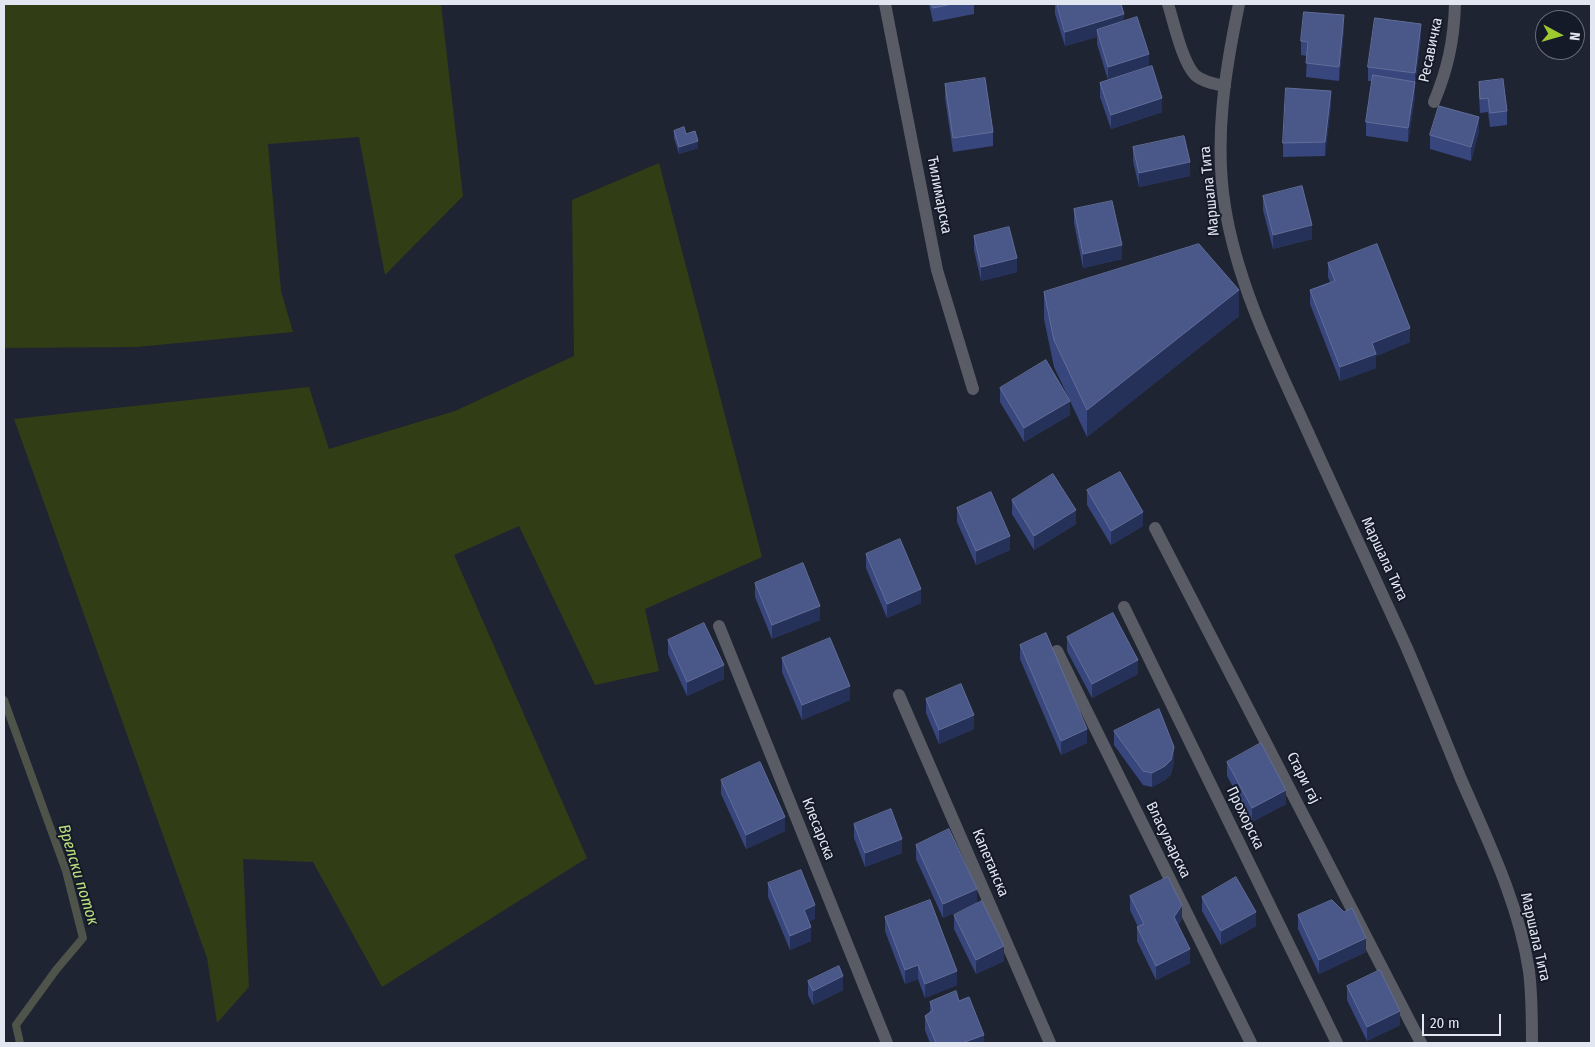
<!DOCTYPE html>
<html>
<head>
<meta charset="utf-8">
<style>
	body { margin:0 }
	#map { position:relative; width:1595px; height:1047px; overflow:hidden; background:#1f2433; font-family:"Fira Sans Condensed",sans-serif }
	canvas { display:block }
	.frame { position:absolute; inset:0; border:5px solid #e2e6f0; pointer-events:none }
	.north { position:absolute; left:1535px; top:10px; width:50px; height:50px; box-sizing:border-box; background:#151a29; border:1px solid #676c79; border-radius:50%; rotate:96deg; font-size:14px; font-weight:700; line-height:20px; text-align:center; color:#e2e6f0 }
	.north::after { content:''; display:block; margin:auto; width:18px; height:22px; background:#9eca2f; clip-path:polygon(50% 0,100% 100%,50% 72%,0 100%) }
	.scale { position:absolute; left:1422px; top:1014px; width:79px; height:22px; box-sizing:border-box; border:2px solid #e2e6f0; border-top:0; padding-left:6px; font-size:15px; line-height:18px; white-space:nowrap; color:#e2e6f0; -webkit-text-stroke:4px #151a29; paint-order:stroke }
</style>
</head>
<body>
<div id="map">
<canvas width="1595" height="1047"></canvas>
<div class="frame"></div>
<div class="north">N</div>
<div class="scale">20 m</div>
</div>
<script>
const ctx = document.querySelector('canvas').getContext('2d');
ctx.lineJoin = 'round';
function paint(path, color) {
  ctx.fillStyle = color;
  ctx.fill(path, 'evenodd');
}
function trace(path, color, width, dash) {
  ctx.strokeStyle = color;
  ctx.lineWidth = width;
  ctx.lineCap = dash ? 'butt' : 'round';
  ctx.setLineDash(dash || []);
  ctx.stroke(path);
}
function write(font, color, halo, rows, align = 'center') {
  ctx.font = font + ' "Fira Sans Condensed",sans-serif';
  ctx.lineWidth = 4;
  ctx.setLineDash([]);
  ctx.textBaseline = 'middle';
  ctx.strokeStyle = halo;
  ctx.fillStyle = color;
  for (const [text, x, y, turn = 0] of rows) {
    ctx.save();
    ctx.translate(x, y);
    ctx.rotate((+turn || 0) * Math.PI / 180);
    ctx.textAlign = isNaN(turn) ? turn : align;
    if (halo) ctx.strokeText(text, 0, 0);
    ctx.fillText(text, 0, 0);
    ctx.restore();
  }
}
paint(new Path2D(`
	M4 4H441L463 196 385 275 359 137 268 144 281 291 293 332 137 347 4 348Z
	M659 163 762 557 645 609 659 671 595 685 519 526 454 555 587 858 382 987 313 862 243 859 249 987 217 1023 207 958 14 419 309 387 329 449 455 411 574 356 572 200Z`), '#303d15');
trace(new Path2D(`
	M4 700 66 871 83 938 56 970 16 1025 20 1043`), '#4e5449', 8);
trace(new Path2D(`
	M885 4 937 270 973 389
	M1168 4C1174 23 1182 61 1195 75 1203 82 1215 84 1225 86
	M1239 4C1225 71 1214 139 1225 207 1239 293 1281 371 1316 450 1346 515 1376 580 1406 646 1425 690 1443 735 1461 779 1488 841 1519 904 1529 971 1532 995 1532 1019 1532 1043
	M1434 102C1448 68 1454 40 1455 4
	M1155 528 1421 1043
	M1124 607 1337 1043
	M719 626 887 1043
	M1057 651 1251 1043
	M899 695 1050 1043`), '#595c64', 12);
paint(new Path2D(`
	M929 4H974V14L933 22Z
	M1055 4H1121L1124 21 1149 67 1162 112 1111 129 1100 97V83L1108 80 1097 44V37L1065 46 1055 14Z
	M1344 29 1339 81 1306 77 1307 56 1301 55V41Z
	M1421 38 1415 84V96L1408 142 1366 136V122L1372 81H1368V67Z
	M1479 82 1507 111V125L1490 127 1488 112 1480 113 1479 96Z
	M945 84 993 132V146L953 152 945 98Z
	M1331 105 1325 156 1283 157V143Z
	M674 131 686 134 698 148 679 154 674 138Z
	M1479 131 1471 161 1430 149V135Z
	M1133 147 1190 176 1139 187 1133 161Z
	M1263 196 1312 239 1273 249 1263 210Z
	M1074 209 1122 259 1083 268 1074 223Z
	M974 236 1017 272 981 281 974 250Z
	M1328 263 1410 342 1376 356V368L1340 381 1310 304V290L1330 282 1328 277Z
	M1044 292 1239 316 1087 437 1054 367 1044 319Z
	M1000 388 1070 415 1024 442 1000 402Z
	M1087 490 1143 526 1111 545 1087 505Z
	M1012 500 1076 524 1034 550 1012 514Z
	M957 508 1010 550 976 565 957 522Z
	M866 554 921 603 887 618 866 568Z
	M755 583 820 620 772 639 755 597Z
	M1067 637 1138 674 1092 698 1067 651Z
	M668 640 724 679 687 696 668 654Z
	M1020 645 1087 743 1061 755 1020 659Z
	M782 658 850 700 802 720 782 672Z
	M926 699 974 729 939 744 926 713Z
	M1114 731 1174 761 1171 774 1165 780 1152 787 1143 785 1114 745Z
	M1227 762 1286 804 1252 822 1227 776Z
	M721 780 785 831 746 849 721 794Z
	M854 824 902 853 865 867 854 838Z
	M916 845 977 903 943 918 916 859Z
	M768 883 815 919 809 921 811 941 790 950 768 897Z
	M1130 896 1182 919 1178 925 1190 963 1156 980 1137 941V927H1138L1130 910Z
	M1202 897 1256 926 1221 945 1202 911Z
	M954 915 1004 961 976 974 954 929Z
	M1298 915 1366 952 1319 974 1298 929Z
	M885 917 957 985 925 998 918 979 905 984 885 931Z
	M808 981 843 990 813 1005 808 995Z
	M1347 986 1400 1025 1367 1041 1347 1000Z
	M930 1002 984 1043H930L925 1030V1016L930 1013Z`), '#37467d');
paint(new Path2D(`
	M1124 14V28L1097 30V37L1065 46V32Z
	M1344 15V29L1339 81V67Z
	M1421 24V38L1415 84V96L1408 142V128L1415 84V73Z
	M1149 54V68L1108 81V67Z
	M1331 91V105L1325 156V142Z
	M1162 98V112L1111 129V115Z
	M1479 117V131L1471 161V147Z
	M698 141V148L679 154V147Z
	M1190 162V176L1139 187V173Z
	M1312 225V239L1273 249V235Z
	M1122 245V259L1083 268V254Z
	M1017 258V272L981 281V267Z
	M1239 290V316L1087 437V410Z
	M1410 328V342L1376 356V368L1340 381V367L1372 343Z
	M1070 401V415L1024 442V428Z
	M1076 510V524L1034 550V536Z
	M1143 512V526L1111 545V531Z
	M1010 536V550L976 565V551Z
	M921 589V603L887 618V604Z
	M820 606V620L772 639V625Z
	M1138 660V674L1092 698V684Z
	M724 665V679L687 696V682Z
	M850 686V700L802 720V705Z
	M974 715V729L939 744V730Z
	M1087 729V743L1061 755V741Z
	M1174 747V761L1171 774 1165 780 1152 787V773Z
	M1286 790V804L1252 822V808Z
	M785 817V831L746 849V835Z
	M902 839V853L865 867V853Z
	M977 889V903L943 918V904Z
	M815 905V919L804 924V910Z
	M1182 905V919L1174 931V917Z
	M1256 912V926L1221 945V931Z
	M811 927V941L790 950V936Z
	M1366 938V952L1319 974V960Z
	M1004 946V961L976 974V960Z
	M1190 949V963L1156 980V966Z
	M918 965V979L905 984V970Z
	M957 971V985L925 998V984Z
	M843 976V990L813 1005V991Z
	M1400 1011V1025L1367 1041V1027Z
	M984 1035V1043H962Z`), '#26315a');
const building = new Path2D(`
	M932 4H952L933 8Z
	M1057 4H1121L1124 14 1065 32Z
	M1304 12 1344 15 1339 67 1306 63 1308 42 1301 41Z
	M1137 17 1149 54 1108 67 1097 30Z
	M1375 18 1421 24 1415 73 1368 67Z
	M1152 66 1162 98 1111 115 1100 83Z
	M1373 75 1415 82 1408 128 1366 122Z
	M985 78 993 132 953 138 945 84Z
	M1503 79 1507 111 1490 113 1488 98 1480 99 1479 82Z
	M1286 88 1331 91 1325 142 1283 143Z
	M1439 106 1479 117 1471 147 1430 135Z
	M684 127 686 134 695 131 698 141 679 147 674 131Z
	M1184 136 1190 162 1139 173 1133 147Z
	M1302 186 1312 225 1273 235 1263 196Z
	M1112 201 1122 245 1083 254 1074 209Z
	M1009 227 1017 258 981 267 974 236Z
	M1199 244 1239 290 1087 410 1054 340 1044 292Z
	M1377 244 1410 328 1372 343 1376 354 1340 367 1310 290 1335 281 1328 263Z
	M1046 360 1070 401 1024 428 1000 388Z
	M1120 472 1143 512 1111 531 1087 490Z
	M1053 474 1076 510 1034 536 1012 500Z
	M991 492 1010 536 976 551 957 508Z
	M900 539 921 589 887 604 866 554Z
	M803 563 820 606 772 625 755 583Z
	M1113 613 1138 660 1092 684 1067 637Z
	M704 623 724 665 687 682 668 640Z
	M1046 633 1087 729 1061 741 1020 645Z
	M830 638 850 686 802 705 782 658Z
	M961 684 974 715 939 730 926 699Z
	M1159 709 1174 747 1171 760 1165 766 1152 773 1143 771 1114 731Z
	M1261 743 1286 790 1252 808 1227 762Z
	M760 762 785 817 746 835 721 780Z
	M891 809 902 839 865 853 854 824Z
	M949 829 977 889 943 904 916 845Z
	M801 870 815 905 804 910 811 927 790 936 768 883Z
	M1168 877 1182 905 1174 917 1190 949 1156 966 1137 927 1144 924 1130 896Z
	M1236 877 1256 912 1221 931 1202 897Z
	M930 900 957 971 925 984 918 965 905 970 885 917Z
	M1332 900 1344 912 1352 908 1366 938 1319 960 1298 915Z
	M982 901 1004 946 976 960 954 915Z
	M839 966 843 976 813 991 808 981Z
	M1380 970 1400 1011 1367 1027 1347 986Z
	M956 991 959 1001 969 997 984 1035 962 1043H936L925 1016 933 1010 930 1002Z`);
paint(building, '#495789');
trace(building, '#616e99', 1);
write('15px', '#e2e6f0', '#151a29', [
	["Ресавичка",1431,50,-78],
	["Маршала Тита",1210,191,-96],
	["Ћилимарска",939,195,79],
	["Маршала Тита",1384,559,65],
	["Стари гај",1303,778,63],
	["Прохорска",1245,818,64],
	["Клесарска",818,829,68],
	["Власуљарска",1168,840,64],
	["Капетанска",990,863,67],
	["Маршала Тита",1535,937,77]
]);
write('italic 16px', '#bde07d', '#151a29', [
	["Врелски поток",78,875,73]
]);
</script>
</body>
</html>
